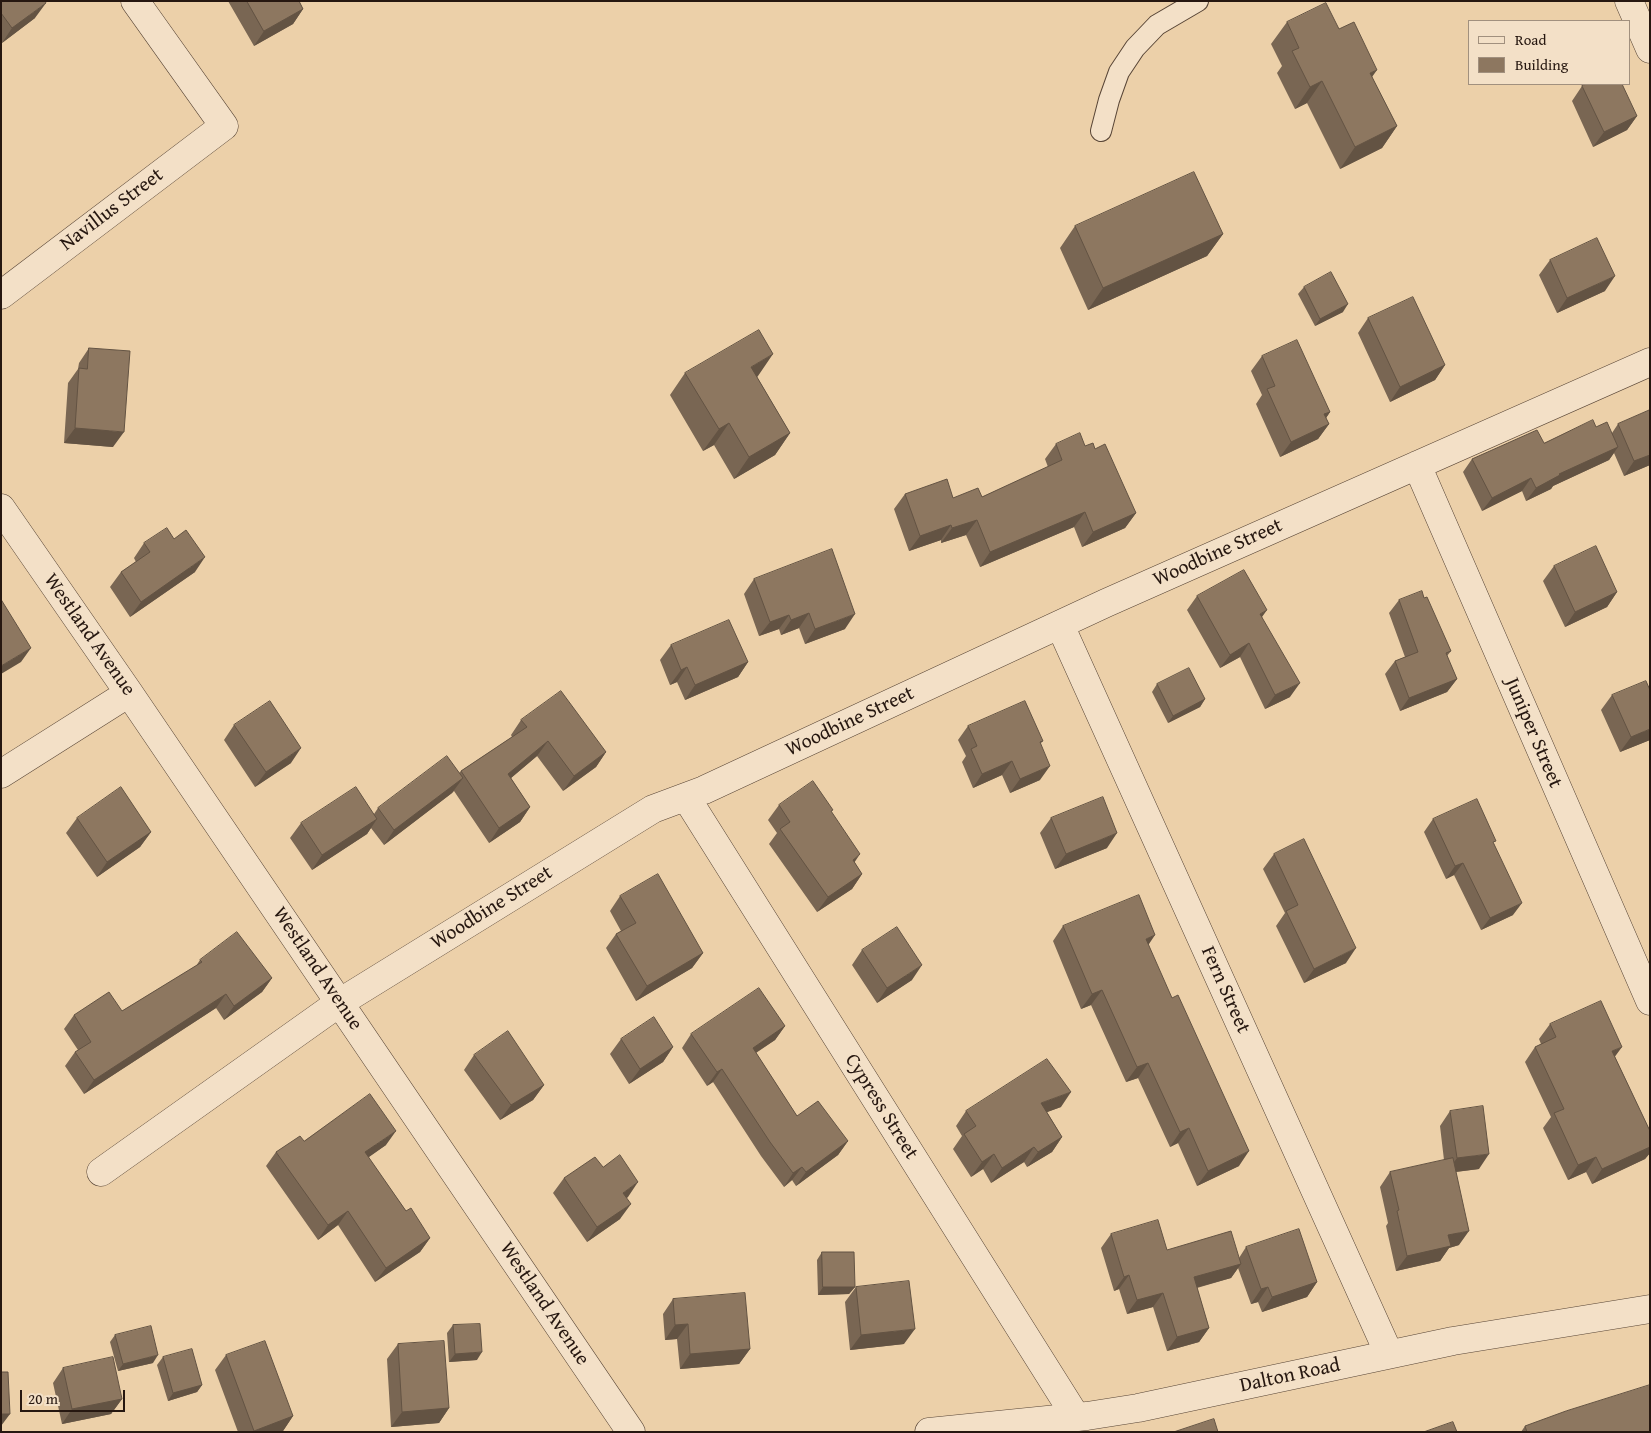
<!DOCTYPE html>
<html>
<head>
<meta charset="utf-8">
<style>
	body { margin:0 }
	#map { position:relative; width:1651px; height:1433px; overflow:hidden; background:#ecd0a9; font-family:"Gentium Book Plus",serif }
	canvas { display:block }
	.frame { position:absolute; inset:0; border:2px solid #261710; pointer-events:none }
	.legend { position:absolute; left:1468px; top:20px; width:162px; height:65px; box-sizing:border-box; background:#f3e0c7; border:1px solid #a1907e; margin:0; padding:6px 9px; list-style:none; font-size:15px; color:#261710 }
	.legend li { display:flex; align-items:center; gap:10px; height:25px }
	.legend b { width:25px; border:1px solid #a1907e }
	.scale { position:absolute; left:20px; top:1390px; width:105px; height:22px; box-sizing:border-box; border:2px solid #261710; border-top:0; padding-left:6px; font-size:15px; line-height:18px; white-space:nowrap; color:#261710; -webkit-text-stroke:4px #f3e0c7; paint-order:stroke }
</style>
</head>
<body>
<div id="map">
<canvas width="1651" height="1433"></canvas>
<div class="frame"></div>
<ul class="legend">
<li><b style="height:6px;background:#f3e0c7"></b>Road</li>
<li><b style="height:14px;background:#8d7760"></b>Building</li>
</ul>
<div class="scale">20 m</div>
</div>
<script>
const ctx = document.querySelector('canvas').getContext('2d');
ctx.lineJoin = 'round';
function trace(path, color, width, dash) {
  ctx.strokeStyle = color;
  ctx.lineWidth = width;
  ctx.lineCap = dash ? 'butt' : 'round';
  ctx.setLineDash(dash || []);
  ctx.stroke(path);
}
function paint(path, color) {
  ctx.fillStyle = color;
  ctx.fill(path, 'evenodd');
}
function write(font, color, halo, rows, align = 'center') {
  ctx.font = font + ' "Gentium Book Plus",serif';
  ctx.lineWidth = 5;
  ctx.setLineDash([]);
  ctx.textBaseline = 'middle';
  ctx.strokeStyle = halo;
  ctx.fillStyle = color;
  for (const [text, x, y, turn = 0] of rows) {
    ctx.save();
    ctx.translate(x, y);
    ctx.rotate((+turn || 0) * Math.PI / 180);
    ctx.textAlign = isNaN(turn) ? turn : align;
    if (halo) ctx.strokeText(text, 0, 0);
    ctx.fillText(text, 0, 0);
    ctx.restore();
  }
}
const service = new Path2D(`
	M1101 131 1109 100 1119 72 1135 48 1157 25 1198 1`);
const minor = new Path2D(`
	M1629 1 1650 49
	M1 295 224 126 135 1
	M1417 465 1650 1001
	M1 508 129 693 631 1432
	M1060 625 1389 1354
	M1 774 129 693
	M686 797 1076 1417
	M101 1172 339 1003 653 809 704 790 1106 603 1650 362`);
const tertiary = new Path2D(`
	M929 1432 1087 1416 1138 1408 1453 1341 1650 1309`);
trace(service, '#584536', 22);
trace(minor, '#584536', 29);
trace(tertiary, '#584536', 29);
trace(service, '#f3e0c7', 20);
trace(minor, '#f3e0c7', 28);
trace(tertiary, '#f3e0c7', 28);
paint(new Path2D(`
	M1 1 35 18 2 43 1 42Z
	M228 1H299L303 9 293 24 254 46Z
	M1287 22 1339 29 1372 77 1397 126 1382 148 1340 169 1307 103 1295 109 1277 73 1282 66 1271 44Z
	M1582 86 1637 116 1627 130 1593 147 1572 101Z
	M1075 226 1223 234 1207 256 1088 310 1060 248Z
	M1550 260 1605 291 1557 313 1539 275Z
	M1304 287 1343 312 1315 326 1298 294Z
	M1368 318 1445 365 1435 380 1390 402 1358 333Z
	M89 348 113 447 64 443 68 383 78 369 79 363Z
	M1262 356 1330 412 1326 418 1329 424 1318 439 1280 457 1256 404 1262 395 1251 371Z
	M685 373 758 376 757 377 790 433 775 455 734 479 714 445 703 451 670 395Z
	M1650 410V465L1624 476 1614 453 1609 460 1553 486 1551 489 1526 501 1522 491 1482 511 1463 472 1472 459 1544 443 1596 427 1612 433 1618 424Z
	M1056 444 1085 446 1095 449 1136 513 1125 528 1082 547 1074 527 980 567 966 535 941 543V540L909 551 894 509 905 494 953 498 982 497 1048 467 1045 459Z
	M144 543 195 572 130 617 110 587 121 572 136 562 134 558Z
	M1554 566 1617 592 1607 607 1565 627 1543 581Z
	M754 579 845 629 805 644 799 628 781 635 779 629 759 636 744 594Z
	M1197 596 1262 617 1290 697 1265 709 1240 657 1220 668 1187 610Z
	M1424 598 1451 651 1447 656 1457 679 1447 692 1400 711 1385 674 1395 661 1405 657 1389 613 1399 600Z
	M671 645 748 662 738 677 685 700 677 682 670 685 660 660Z
	M1157 684 1205 699 1200 707 1168 723 1152 692Z
	M1612 695 1650 740 1620 752 1601 710Z
	M521 720 606 752 596 767 563 791 537 756 511 778 530 807 520 822 489 843 454 791 452 793 384 845 371 828 367 834 312 870 290 838 301 823 374 814 378 808 459 773 461 771 512 737 511 735Z
	M234 725 291 763 255 787 224 740Z
	M968 726 1043 741 1040 744V780L1010 793 1002 775 973 788 962 762 966 756 958 740Z
	M779 805 831 812 855 863 862 874 852 889 817 912 769 844 777 833 768 820Z
	M77 818 151 832 140 847 97 877 66 833Z
	M1051 818 1107 848 1055 869 1040 833Z
	M1433 819 1494 844 1513 915 1481 930 1454 875 1446 879 1424 832Z
	M1274 854 1346 963 1304 983 1276 926 1285 913 1263 869Z
	M620 896 703 953 692 968 636 1001 606 948 616 934 621 931 610 911Z
	M1063 926 1148 945 1239 1166 1197 1186 1178 1143 1170 1147 1138 1078 1126 1082 1091 1005 1081 1009 1053 941Z
	M862 950 912 980 877 1003 852 965Z
	M200 960 272 978 262 992 224 1020 216 1008 84 1094 65 1066 75 1052 78 1050 64 1029 74 1015 122 1011 196 966Z
	M1550 1024 1615 1057 1650 1131V1153L1645 1159 1592 1184 1586 1172 1568 1180 1543 1128 1551 1117 1525 1062 1535 1047 1541 1044 1539 1039Z
	M785 1026 775 1040 756 1053 797 1116 848 1141 838 1155 796 1186 792 1180 784 1187 761 1156 713 1082 707 1086 682 1048 691 1034Z
	M621 1039 673 1047 663 1062 629 1084 610 1054Z
	M474 1055 544 1085 533 1100 500 1120 464 1070Z
	M1061 1107 1047 1112 1062 1137 1052 1152 1027 1167 1024 1162 991 1183 983 1169 971 1177 953 1149 962 1136 956 1126 966 1111Z
	M1450 1111 1479 1169 1456 1172 1459 1245 1449 1248 1440 1261 1396 1271 1386 1226 1388 1223 1380 1187 1390 1172 1444 1160 1440 1126Z
	M304 1141 386 1145 368 1157 406 1211 430 1238 420 1252 375 1282 338 1225 318 1240 266 1166 276 1152Z
	M603 1167 628 1197 626 1198 620 1219 587 1242 553 1193 564 1178Z
	M1111 1234 1167 1250 1239 1258 1246 1247 1317 1282 1307 1297 1262 1312 1258 1302 1251 1304 1238 1268 1231 1278 1197 1288 1209 1328 1199 1342 1167 1351 1153 1307 1127 1314 1119 1289 1114 1291 1101 1248Z
	M822 1252 855 1287 849 1294 818 1295 817 1260Z
	M856 1287 904 1344 850 1350 845 1302Z
	M673 1299 750 1349 739 1364 680 1369 677 1339 665 1340 663 1314Z
	M453 1325 477 1360 449 1362 447 1333Z
	M115 1335 153 1363 118 1371 110 1342Z
	M398 1344 449 1408 439 1423 391 1427 387 1359Z
	M226 1355 293 1416 283 1431 238 1432 215 1370Z
	M163 1357 202 1385 197 1392 168 1401 157 1365Z
	M63 1368 122 1399 111 1414 62 1424 53 1383Z
	M1525 1426 1650 1432H1521Z`), '#796653');
paint(new Path2D(`
	M46 3 35 18 2 43 12 28Z
	M303 9 293 24 254 46 264 31Z
	M1377 70 1362 91 1370 73Z
	M1322 81 1307 103 1295 109 1310 87Z
	M1637 116 1627 130 1593 147 1604 132Z
	M1397 126 1382 148 1340 169 1355 147Z
	M1223 234 1207 256 1088 310 1103 288Z
	M1615 276 1605 291 1557 313 1567 298Z
	M1348 304 1343 312 1315 326 1320 319Z
	M773 354 758 376 736 389 751 367Z
	M1445 365 1435 380 1390 402 1400 387Z
	M1330 412 1320 427 1324 414Z
	M729 423 714 445 703 451 719 429Z
	M1329 424 1318 439 1280 457 1291 442Z
	M75 428 124 432 113 447 64 443Z
	M790 433 775 455 734 479 749 457Z
	M1618 447 1609 460 1553 486 1551 489 1526 501 1536 488 1559 474Z
	M1650 455V465L1624 476 1634 461Z
	M1531 478 1522 491 1482 511 1492 498Z
	M1085 512 1074 527 980 567 990 552Z
	M1136 513 1125 528 1082 547 1093 532Z
	M977 520 966 535 941 543 952 528Z
	M951 525 941 540 909 551 920 536Z
	M205 557 195 572 130 617 141 602Z
	M1617 592 1607 607 1565 627 1575 612Z
	M1267 610 1257 624 1260 614Z
	M809 613 799 628 781 635 791 620Z
	M855 614 845 629 805 644 815 629Z
	M789 615 779 629 759 636 770 622Z
	M1249 643 1240 657 1220 668 1230 655Z
	M31 648 21 662 1 674V666Z
	M748 662 738 677 685 700 695 685Z
	M687 667 677 682 670 685 681 670Z
	M1457 679 1447 692 1400 711 1409 698Z
	M1300 683 1290 697 1265 709 1275 695Z
	M1205 699 1200 707 1168 723 1173 716Z
	M1650 729V740L1620 752 1631 737Z
	M548 741 537 756 498 789 508 774Z
	M301 748 291 763 255 787 266 772Z
	M606 752 596 767 563 791 574 776Z
	M1012 761 1002 775 973 788 982 774Z
	M1050 766 1040 780 1010 793 1020 779Z
	M463 778 452 793 384 845 394 830Z
	M530 807 520 822 489 843 499 828Z
	M377 819 367 834 312 870 322 855Z
	M151 832 140 847 97 877 107 862Z
	M1117 833 1107 848 1055 869 1066 854Z
	M860 854 850 869 853 860Z
	M1463 863 1454 875 1446 879 1455 866Z
	M862 874 852 889 817 912 828 897Z
	M1522 903 1513 915 1481 930 1490 918Z
	M1155 935 1145 950 1146 939Z
	M1356 948 1346 963 1304 983 1314 969Z
	M703 953 692 968 636 1001 647 986Z
	M922 965 912 980 877 1003 887 988Z
	M272 978 262 992 224 1020 234 1006Z
	M1102 990 1091 1005 1081 1009 1092 994Z
	M226 994 216 1008 84 1094 94 1080Z
	M785 1026 775 1040 743 1061 753 1048Z
	M673 1047 663 1062 629 1084 640 1069Z
	M1622 1047 1611 1062 1612 1051Z
	M1148 1063 1138 1078 1126 1082 1137 1067Z
	M722 1069 713 1082 707 1086 717 1072Z
	M544 1085 533 1100 500 1120 511 1105Z
	M1071 1092 1061 1107 1031 1118 1041 1103Z
	M1189 1128 1178 1143 1170 1147 1180 1132Z
	M396 1131 386 1145 355 1167 365 1152Z
	M1062 1137 1052 1152 1027 1167 1038 1152Z
	M848 1141 838 1155 796 1186 806 1172Z
	M1034 1147 1024 1162 991 1183 1002 1168Z
	M1650 1147V1153L1645 1159 1592 1184 1602 1169Z
	M1249 1151 1239 1166 1197 1186 1208 1171Z
	M994 1154 983 1169 971 1177 982 1162Z
	M1489 1154 1479 1169 1446 1173 1457 1158Z
	M1596 1157 1586 1172 1568 1180 1578 1165Z
	M802 1167 792 1180 784 1187 793 1173Z
	M638 1182 628 1197 612 1208 623 1193Z
	M631 1204 620 1219 587 1242 597 1227Z
	M348 1211 338 1225 318 1240 328 1225Z
	M1469 1231 1459 1245 1449 1248 1440 1261 1396 1271 1407 1256 1448 1235Z
	M430 1238 420 1252 375 1282 386 1268Z
	M1241 1264 1231 1278 1184 1291 1194 1277Z
	M1129 1275 1119 1289 1114 1291 1124 1277Z
	M1317 1282 1307 1297 1262 1312 1272 1297Z
	M823 1287H855L849 1294 818 1295Z
	M1268 1287 1258 1302 1251 1304 1261 1289Z
	M1163 1293 1153 1307 1127 1314 1137 1300Z
	M688 1324 677 1339 665 1340 675 1325Z
	M1209 1328 1199 1342 1167 1351 1177 1337Z
	M915 1329 904 1344 850 1350 861 1335Z
	M750 1349 739 1364 680 1369 690 1354Z
	M482 1352 477 1360 449 1362 455 1354Z
	M158 1355 153 1363 118 1371 123 1364Z
	M202 1385 197 1392 168 1401 173 1393Z
	M122 1399 111 1414 62 1424 72 1409Z
	M449 1408 439 1423 391 1427 402 1412Z
	M1 1414H10L1 1426Z
	M293 1416 283 1431 254 1432V1431Z`), '#635343');
const building = new Path2D(`
	M1 1H45L46 3 12 28 1 13Z
	M247 1H299L303 9 264 31Z
	M1326 3 1339 29 1354 22 1377 70 1370 73 1397 126 1355 147 1322 81 1310 87 1292 51 1299 48 1287 22Z
	M1587 84H1622L1637 116 1604 132 1582 86Z
	M1194 172 1223 234 1103 288 1075 226Z
	M1597 238 1615 276 1567 298 1550 260Z
	M1331 272 1348 304 1320 319 1304 287Z
	M1413 297 1445 365 1400 387 1368 318Z
	M759 330 773 354 751 367 790 433 749 457 729 423 719 429 685 373Z
	M1297 340 1330 412 1324 414 1329 424 1291 442 1267 389 1275 386 1262 356Z
	M89 348 130 351 124 432 75 428 79 368 87 369Z
	M1650 410V455L1634 461 1618 424Z
	M1593 420 1596 427 1607 422 1618 447 1559 474 1560 475 1536 488 1531 478 1492 498 1472 459 1537 430 1544 443Z
	M1080 433 1085 446 1093 443 1095 449 1105 444 1136 513 1093 532 1085 512 990 552 977 520 952 528 951 525 920 536 905 494 947 479 953 498 978 488 982 497 1062 460 1056 444Z
	M167 528 174 539 186 530 205 557 141 602 121 572 150 552 144 543Z
	M1596 546 1617 592 1575 612 1554 566Z
	M832 549 855 614 815 629 809 613 791 620 789 615 770 622 754 579Z
	M1244 570 1267 610 1260 614 1300 683 1275 695 1249 643 1230 655 1197 596Z
	M1422 591 1424 598 1427 597 1451 651 1446 653 1457 679 1409 698 1395 661 1418 652 1399 600Z
	M2 601 31 648 1 666V602Z
	M729 620 748 662 695 685 687 667 681 670 671 645Z
	M1189 668 1205 699 1173 716 1157 684Z
	M1646 681 1650 690V729L1631 737 1612 695Z
	M561 691 606 752 574 776 548 741 508 774 530 807 499 828 461 771 527 727 521 720Z
	M270 701 301 748 266 772 234 725Z
	M1025 701 1043 741 1040 742 1050 766 1020 779 1012 761 982 774 971 749 977 746 968 726Z
	M447 756 463 778 394 830 378 808Z
	M813 781 833 810 831 811 860 854 853 860 862 874 828 897 780 829 790 822 779 805Z
	M121 787 151 832 107 862 77 818Z
	M356 787 377 819 322 855 301 823Z
	M1103 797 1117 833 1066 854 1051 818Z
	M1477 799 1496 841 1493 842 1522 903 1490 918 1463 863 1455 866 1433 819Z
	M1304 839 1356 948 1314 969 1286 911 1298 905 1274 854Z
	M658 874 703 953 647 986 616 934 636 923 620 896Z
	M1139 895 1155 935 1146 939 1172 998 1178 995 1249 1151 1208 1171 1189 1128 1180 1132 1148 1063 1137 1067 1102 990 1092 994 1063 926Z
	M897 927 922 965 887 988 862 950Z
	M237 932 272 978 234 1006 226 994 94 1080 75 1052 91 1042 74 1015 109 992 122 1011 202 962 200 960Z
	M759 988 785 1026 753 1048 797 1116 818 1101 848 1141 806 1172 802 1167 793 1173 770 1142 722 1069 717 1072 691 1034Z
	M1601 1001 1622 1047 1612 1051 1650 1131V1147L1602 1169 1596 1157 1578 1165 1554 1113 1564 1109 1535 1047 1556 1037 1550 1024Z
	M654 1017 673 1047 640 1069 621 1039Z
	M508 1031 544 1085 511 1105 474 1055Z
	M1047 1059 1071 1092 1041 1103 1062 1137 1038 1152 1034 1147 1002 1168 994 1154 982 1162 964 1134 976 1126 966 1111Z
	M370 1094 396 1131 365 1152 406 1211 411 1208 430 1238 386 1268 348 1211 328 1225 276 1152 300 1136 304 1141Z
	M1483 1106 1489 1154 1457 1158 1450 1111Z
	M620 1155 638 1182 623 1193 631 1204 597 1227 564 1178 595 1157 603 1167Z
	M1453 1158 1469 1231 1448 1235 1451 1246 1407 1256 1397 1211 1399 1210 1390 1172Z
	M1158 1220 1167 1250 1231 1231 1241 1264 1194 1277 1209 1328 1177 1337 1163 1293 1137 1300 1129 1275 1124 1277 1111 1234Z
	M1299 1229 1317 1282 1272 1297 1268 1287 1261 1289 1246 1247Z
	M822 1252H854L855 1287H823Z
	M909 1281 915 1329 861 1335 856 1287Z
	M745 1293 750 1349 690 1354 688 1324 675 1325 673 1299Z
	M480 1324 482 1352 455 1354 453 1325Z
	M151 1326 158 1355 123 1364 115 1335Z
	M265 1341 293 1416 254 1431 226 1355Z
	M444 1341 449 1408 402 1412 398 1344Z
	M192 1349 202 1385 173 1393 163 1357Z
	M113 1357 122 1399 72 1409 63 1368Z
	M1 1372H8L10 1414H1Z
	M1650 1385V1432H1527L1525 1426 1566 1411Z
	M1214 1419 1218 1432H1174Z
	M1453 1422 1457 1432H1424Z`);
paint(building, '#8d7760');
trace(building, '#635343', 1);
write('20px', '#261710', '#f3e0c7', [
	["Navillus Street",112,210,-37],
	["Woodbine Street",1218,553,-24],
	["Westland Avenue",89,635,55],
	["Woodbine Street",850,722,-25],
	["Juniper Street",1533,733,67],
	["Woodbine Street",492,908,-32],
	["Westland Avenue",317,969,56],
	["Fern Street",1225,990,66],
	["Cypress Street",881,1107,58],
	["Westland Avenue",544,1304,56],
	["Dalton Road",1290,1376,-12]
]);
</script>
</body>
</html>
